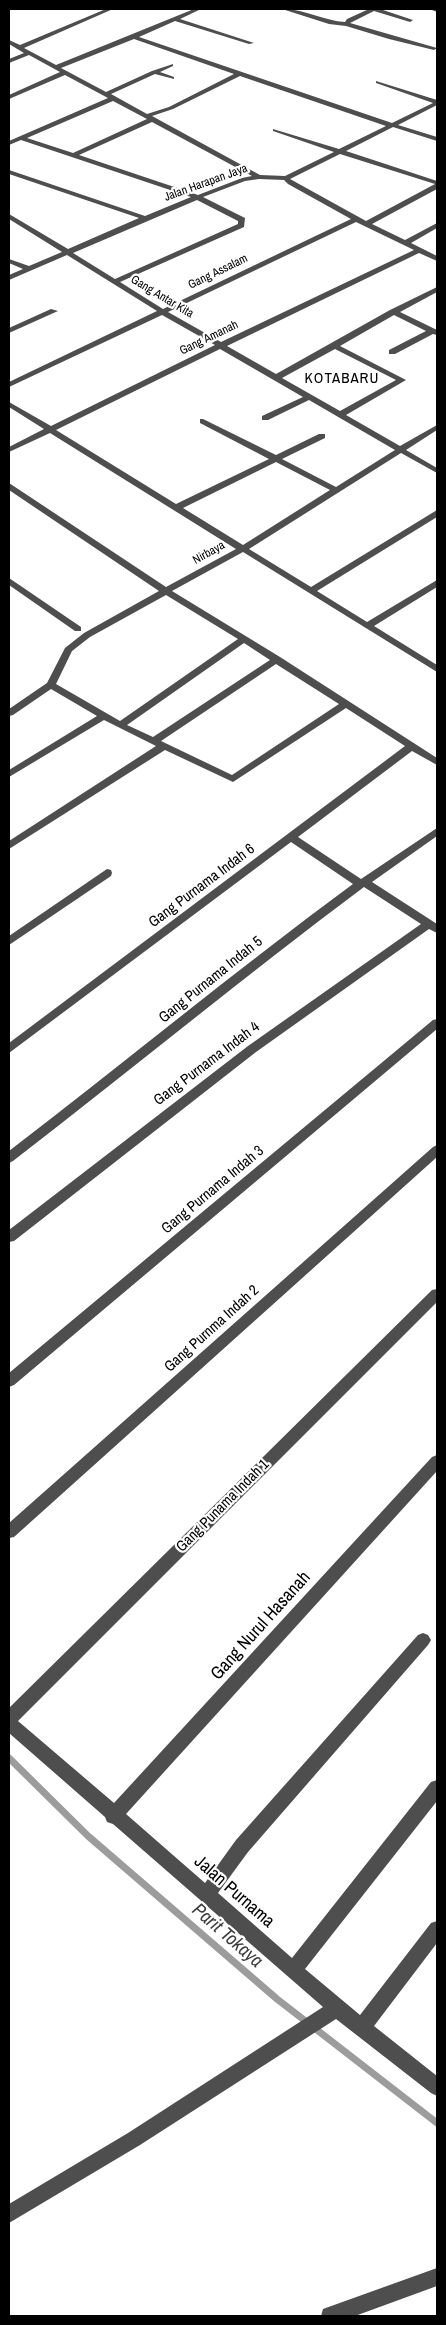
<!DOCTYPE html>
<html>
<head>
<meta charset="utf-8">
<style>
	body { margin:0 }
	#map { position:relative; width:446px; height:2325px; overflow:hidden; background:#fff; font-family:"Archivo Narrow",sans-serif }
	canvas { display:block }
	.frame { position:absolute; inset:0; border:10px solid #000; pointer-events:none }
</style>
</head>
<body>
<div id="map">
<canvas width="446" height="2325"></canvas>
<div class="frame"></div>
</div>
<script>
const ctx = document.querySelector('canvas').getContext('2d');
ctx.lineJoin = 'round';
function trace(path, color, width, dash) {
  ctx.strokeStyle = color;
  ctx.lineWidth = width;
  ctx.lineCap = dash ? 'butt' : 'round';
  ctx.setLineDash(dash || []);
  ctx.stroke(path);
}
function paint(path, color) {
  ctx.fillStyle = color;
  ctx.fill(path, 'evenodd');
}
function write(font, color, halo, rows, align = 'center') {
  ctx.font = font + ' "Archivo Narrow",sans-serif';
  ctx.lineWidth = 4.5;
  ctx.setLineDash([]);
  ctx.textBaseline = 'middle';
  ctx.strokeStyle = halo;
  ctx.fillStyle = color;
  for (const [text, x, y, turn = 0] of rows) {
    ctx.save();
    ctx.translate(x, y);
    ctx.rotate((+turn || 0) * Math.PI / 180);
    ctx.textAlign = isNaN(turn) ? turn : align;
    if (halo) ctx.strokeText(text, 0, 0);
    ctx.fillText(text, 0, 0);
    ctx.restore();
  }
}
trace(new Path2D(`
	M9 1758 88 1836 277 1999 437 2123`), '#9c9c9c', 7);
paint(new Path2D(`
	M106 9H113L24 48 56 65 194 9H201L180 19 254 43 249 44 175 21 139 37 392 123 433 103 376 83V81L437 100V105L398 125 437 137V141L393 127 346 151 437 181V189L372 224 405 240 437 223V228L411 243 437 256V261L419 253 227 346 276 374 390 310 437 287V292L400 312 437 330V335L433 334 395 354H389V350L426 331 394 315 340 346 406 380 346 415 400 446 437 425V430L406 450 437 468V473L401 453 249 549 311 587 437 510V517L317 591 367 622 437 580V587L374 626 437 665V672L243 552 172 591 280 657 437 758V765L412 751 298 837 361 879 437 828V836L372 882 437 924V933L429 929 256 1052 14 1241 9 1242V1230L248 1046 421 924 364 887C245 976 131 1070 13 1161L9 1163V1151C124 1063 236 970 353 884L291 842 9 1053V1043L405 746 346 708 233 782 165 750 9 849V841L156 746 104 720 9 777V770L97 716 51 689 13 715 9 716V709L47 683 65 648 84 633 159 591 9 490V483L166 587 236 549 50 433 9 452V447L44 429 9 407V402L51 426 215 345 162 315 9 387V382L157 311 67 255 9 280V275L23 269 9 263V259L29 266 62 252 9 219V214L68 249 139 218 9 174V170L145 216 191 197 21 140 9 145V141L108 98 65 75 9 99V95L60 72 29 55 9 63V59L24 53 9 44V40L20 45ZM134 39 234 74 169 107 147 114 111 94 155 74 174 79V77L160 72 173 66V64L152 71 106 92 61 68ZM240 76 386 126 339 149 273 129V131L334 152 285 176 260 175 152 116 173 109ZM113 101 147 119 73 153 27 138ZM152 122 252 176 242 178 198 195 79 155ZM340 154 435 184 366 221 290 179ZM259 179 284 180 288 184 351 219 163 309 120 282 244 227 245 218 203 197 245 181ZM197 200 238 221V224L115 279 73 253ZM356 222 414 250 221 342 168 312ZM220 349 303 397 262 416V420H268L309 400 395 450 336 487 282 459 325 438V434H319L276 455 203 419H200V423L269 459 176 504 56 430ZM335 349 396 380 340 411 282 378ZM276 462 330 490 243 545 183 508ZM166 595 238 639 120 721 56 684 72 651 90 637ZM244 643 270 660 153 737 127 725ZM276 664 339 704 232 775 161 741Z
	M282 9C303 8 324 21 345 22L347 19 369 9H380L413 20 410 22 374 11 350 23 437 48 434 50 389 39 346 26 329 24Z
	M431 9H437V12L432 10Z
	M51 309 58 311 9 333V328Z
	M9 578 81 627V631H75L9 585Z
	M107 869 111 870 112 873 111 876 9 945V936Z
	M437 1019V1029L14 1385 9 1387V1373L433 1020Z
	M437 1145V1157L14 1537 9 1538V1523L433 1147Z
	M437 1289V1302L18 1721 114 1803 432 1457 437 1455V1471L126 1814 205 1883 236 1840 418 1635 423 1633 428 1635 431 1640 428 1645 248 1852 218 1893 292 1958 431 1782 437 1780V1801L305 1969 360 2015 431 1923 437 1921V1943L374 2026 437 2076V2096L431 2093 336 2019 140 2145 9 2223V2204L128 2133 323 2007 113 1824 107 1822 105 1817 9 1733V1708L432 1290Z
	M437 2268V2286L355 2316H321L323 2309Z`), '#4e4e4e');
write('12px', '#000', '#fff', [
	["Jalan Harapan Jaya",206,183,-20],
	["Gang Assalam",218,272,-26],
	["Gang Antar Kita",162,297,31],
	["Gang Amanah",209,338,-26],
	["Nirbaya",209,553,-29]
]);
ctx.letterSpacing = '1px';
write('15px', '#000', '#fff', [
	["KOTABARU",342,379]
]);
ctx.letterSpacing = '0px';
write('15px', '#000', '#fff', [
	["Gang Purnama Indah 6",202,886,-37],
	["Gang Purnama Indah 5",211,980,-39],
	["Gang Purnama Indah 4",207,1064,-37],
	["Gang Purnama Indah 3",213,1190,-40],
	["Gang Purnma Indah 2",212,1329,-42],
	["Gang Punama Indah 1",223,1506,-45]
]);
write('18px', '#000', '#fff', [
	["Gang Nurul Hasanah",261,1626,-48],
	["Jalan Purnama",234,1892,41]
]);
write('italic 19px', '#3d3d3d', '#fff', [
	["Parit Tokaya",227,1936,41]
]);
</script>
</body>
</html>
